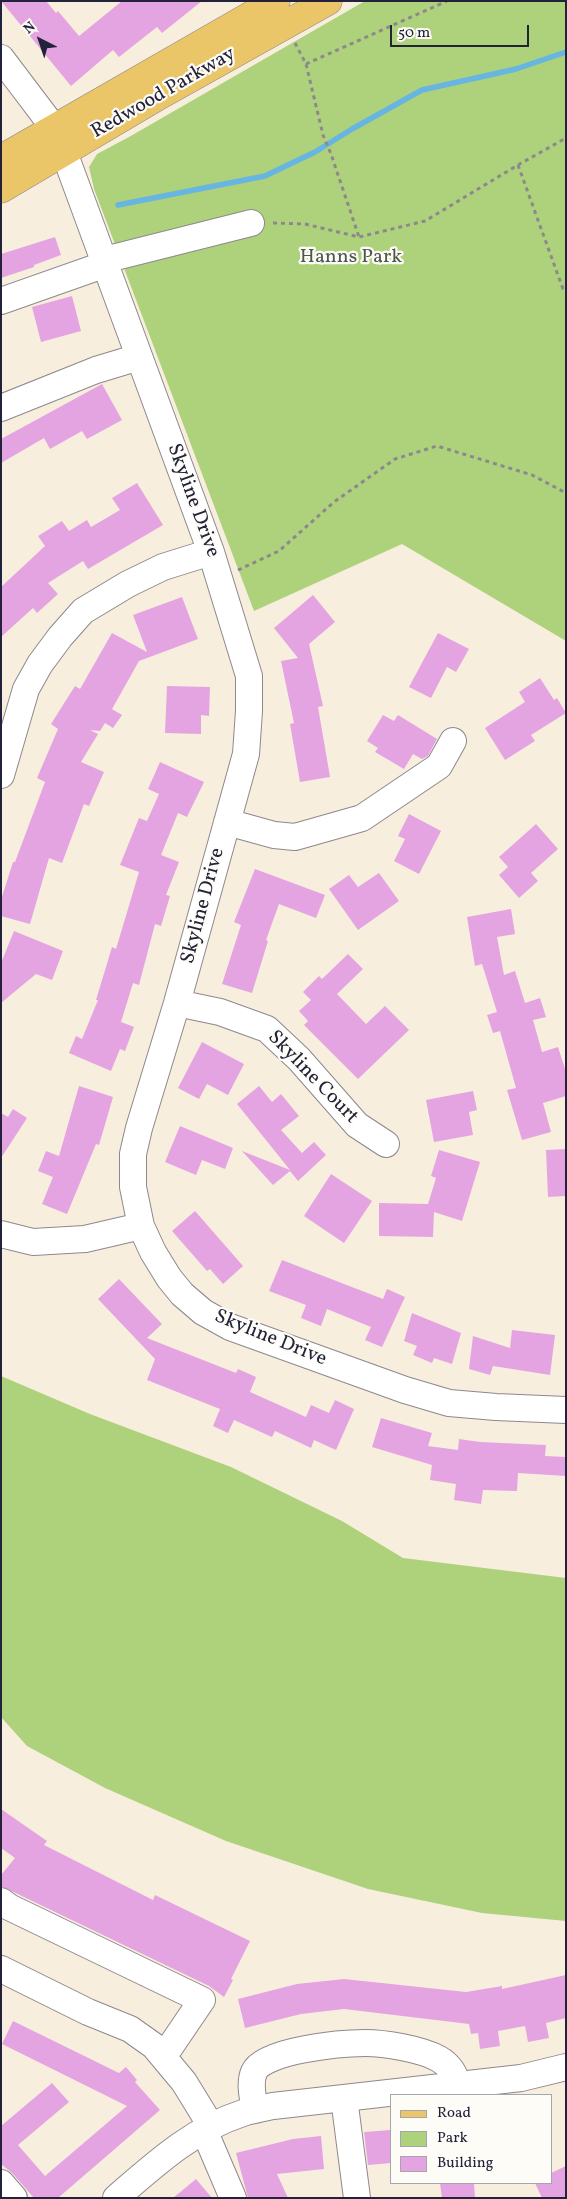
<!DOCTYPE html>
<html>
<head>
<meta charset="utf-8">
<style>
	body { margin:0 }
	#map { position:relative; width:567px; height:2199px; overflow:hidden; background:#f8eedd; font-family:Vollkorn,serif }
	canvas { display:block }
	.frame { position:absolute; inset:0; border:2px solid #22223b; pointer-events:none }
	.legend { position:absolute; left:390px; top:2094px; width:162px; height:90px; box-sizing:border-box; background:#fdfcf7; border:1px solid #a5a5ac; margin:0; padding:6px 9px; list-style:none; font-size:15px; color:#22223b }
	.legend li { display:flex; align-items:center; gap:10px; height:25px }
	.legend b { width:25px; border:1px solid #a5a5ac }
	.north { position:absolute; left:15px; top:15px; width:50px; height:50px; -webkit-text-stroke:4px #fdfcf7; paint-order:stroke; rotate:319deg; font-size:14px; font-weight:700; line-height:20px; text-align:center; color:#22223b }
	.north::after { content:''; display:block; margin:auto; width:18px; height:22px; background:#22223b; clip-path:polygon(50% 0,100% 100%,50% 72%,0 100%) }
	.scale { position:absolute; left:390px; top:25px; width:139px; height:22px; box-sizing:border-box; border:2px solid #22223b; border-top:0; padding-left:6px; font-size:15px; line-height:18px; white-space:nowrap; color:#22223b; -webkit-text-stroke:4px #fdfcf7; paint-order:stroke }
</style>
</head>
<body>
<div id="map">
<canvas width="567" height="2199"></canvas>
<div class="frame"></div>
<ul class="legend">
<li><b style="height:6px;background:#ebc669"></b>Road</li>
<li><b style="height:14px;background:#aed27b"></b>Park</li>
<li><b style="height:14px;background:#e4a4e2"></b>Building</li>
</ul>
<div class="north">N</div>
<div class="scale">50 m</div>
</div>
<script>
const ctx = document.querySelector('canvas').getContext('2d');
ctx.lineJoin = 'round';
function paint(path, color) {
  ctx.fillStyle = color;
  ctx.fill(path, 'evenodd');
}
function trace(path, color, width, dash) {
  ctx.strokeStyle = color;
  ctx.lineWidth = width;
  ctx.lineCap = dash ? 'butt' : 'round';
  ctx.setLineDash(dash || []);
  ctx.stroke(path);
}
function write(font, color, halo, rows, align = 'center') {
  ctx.font = font + ' Vollkorn,serif';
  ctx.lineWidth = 4.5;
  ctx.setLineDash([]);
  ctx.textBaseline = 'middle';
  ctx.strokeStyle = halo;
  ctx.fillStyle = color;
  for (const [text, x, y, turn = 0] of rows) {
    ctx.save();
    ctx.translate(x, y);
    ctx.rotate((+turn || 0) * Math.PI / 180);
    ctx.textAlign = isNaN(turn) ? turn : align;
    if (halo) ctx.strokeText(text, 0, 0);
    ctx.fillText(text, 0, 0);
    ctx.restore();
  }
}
paint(new Path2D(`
	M365 1H566V641L402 544 254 611 94 189 89 167 97 154 129 137Z
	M1 1376 90 1414 231 1467 342 1521 403 1558 566 1578V1921L482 1913 368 1889 226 1841 105 1788 27 1746 1 1717Z`), '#aed27b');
trace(new Path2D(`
	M118 205 265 176 315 152 352 129 422 90 516 69 566 52`), '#67b5e1', 5.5);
paint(new Path2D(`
	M1 1H46L56 13 58 11 79 36 122 1H202L162 33 157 27 119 57 113 50 71 86Z
	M55 237 61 255 34 265V267L1 278V254Z
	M72 296 81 331 41 342 32 307Z
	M102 384 122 420 87 439 82 431 50 449 44 438 1 463V439Z
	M137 483 163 525 88 569 83 561 48 583 58 594 37 613 33 608 1 637V587L45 546 38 536 62 521 69 531 87 520 91 527 120 510 112 498Z
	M313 595 335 622 309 644 323 706 318 707 330 777 300 782 290 724 294 723 281 661 298 658 274 628Z
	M182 597 198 639 139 661 112 709 122 715 113 728 105 723 100 731 90 730 98 734 81 762 104 772 89 806 84 804 62 863 49 858 30 924 1 916V900L13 862H15L45 782 37 778 58 729 51 724 75 686 80 689 112 633 147 652 133 615Z
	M438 633 469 649 456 672 447 667 431 698 409 687Z
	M540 678 554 700 557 698 566 713 531 735 535 741 505 760 485 728 525 702 519 692Z
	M167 686 210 687 209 716 201 715V734L165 733Z
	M383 715 394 721 398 715 437 739 428 756 422 759 413 754 404 769 375 752 378 748 367 741Z
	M160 762 204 782 187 817 178 813 161 855 179 862 166 895 170 896 161 926 155 924 139 985 133 983 121 1022 134 1027 125 1051 120 1049 111 1071 69 1053 76 1036 82 1039 98 1000H96L112 947 116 949 139 872 120 865 139 818 147 821 159 794 148 789Z
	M409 814 441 831 419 874 394 861 405 839 398 836Z
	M536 824 558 849 531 873 538 881 519 898 499 875 508 867 499 857Z
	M255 869 325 895 316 918 279 904 266 940 268 941 252 993 222 984 241 925 234 922Z
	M379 873 399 901 358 930 329 889 349 875 358 887Z
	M511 909 515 934 497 937 504 975 515 971 525 1003 540 998 546 1017 533 1020 542 1052 558 1047 566 1072V1096L543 1103 551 1132 522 1140 507 1090 516 1088 500 1031 493 1033 487 1015 497 1012 482 964 475 966 467 917Z
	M14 931 63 951 52 980 36 974 1 1003V963Z
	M348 954 363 969 337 994 366 1024 385 1006 409 1030 358 1079 304 1025 308 1021 299 1011 311 1000 303 992 319 976 322 979Z
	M202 1042 244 1064 228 1095 207 1084 199 1099 178 1088Z
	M79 1086 113 1097 99 1145 96 1144 67 1214 42 1204 53 1177 38 1171 46 1151 59 1156Z
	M259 1086 272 1102 281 1094 299 1116 281 1130 302 1153 314 1142 326 1155 298 1181 290 1171 273 1185 242 1151 290 1170 237 1104Z
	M473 1091 477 1110 469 1112 473 1135 434 1142 426 1100Z
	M13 1109 27 1118 1 1158V1113L8 1117Z
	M180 1126 233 1148 225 1169 202 1160 196 1175 165 1162Z
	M566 1149V1196L548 1197 546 1150Z
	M439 1150 480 1162 462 1221 434 1212 433 1237 379 1236V1203L428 1204 436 1178 431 1176Z
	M331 1174 372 1201 344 1243 304 1216Z
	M195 1211 243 1266 223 1284 210 1269 207 1271 172 1231Z
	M282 1260 383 1299 387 1289 405 1297 382 1347 365 1340 371 1327 327 1309 321 1326 301 1318 306 1305 269 1291Z
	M119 1279 162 1324 147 1338 236 1373 238 1369 256 1377 250 1392 306 1417 311 1405 329 1413 335 1400 354 1409 336 1450 314 1440 311 1448 275 1431 272 1437 234 1420 228 1433 213 1426 220 1409 147 1380 155 1359 98 1299Z
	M412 1313 461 1333 452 1364 434 1358 432 1363 413 1355 417 1346 404 1341Z
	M512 1330 555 1335 550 1375 493 1366 490 1375 469 1369 473 1336 510 1348Z
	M381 1418 432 1433 428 1446 458 1450 459 1439 480 1442 546 1445 545 1456 566 1457V1476L518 1473 517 1491 483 1490 481 1504 454 1500 456 1484 430 1480 432 1465 372 1447Z
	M1 1809 47 1841 44 1845 153 1900 155 1895 250 1941 231 1979 233 1980 224 1997 209 1986 1 1886V1875L15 1858 1 1848Z
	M566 1975V2018L546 2023 549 2038 528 2042 525 2026 498 2031 500 2046 480 2049 478 2033 471 2034 469 2024 344 2009 301 2014 245 2028 238 1999 297 1984 344 1979 466 1992 502 1986V1989Z
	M13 2021 119 2073 126 2067 137 2080 135 2082 160 2110 58 2198H34L12 2173 1 2164V2126L52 2083 69 2102 18 2145 45 2176 127 2106 2 2044Z
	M391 2130V2163L368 2165 364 2132Z
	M321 2136 324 2169 277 2174 288 2198H248L236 2153 293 2139Z
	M566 2166V2198H542L535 2183H551V2173Z
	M196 2179 212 2198H173Z
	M440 2183H474L475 2198H442Z`), '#e4a4e2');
const minor = new Path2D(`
	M1 58 54 128 64 152 211 552 249 676V711L246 754 177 1003 139 1128 133 1154V1187L141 1226 153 1252 169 1278 182 1294 203 1312 230 1327 405 1390 449 1403 496 1407 566 1410
	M104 260 251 223
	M1 301 106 264
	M1 408 96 370 139 357
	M1 775 26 689 40 664 60 637 83 611 128 584 163 567 211 552
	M227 822 274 835 295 837 362 818 439 766 453 741
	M177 1003 220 1012 267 1029 299 1059 357 1125 386 1144
	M1 1234 33 1242 85 1239 141 1226
	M1 1901 9 1907 202 2000 164 2056
	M1 1969 88 2012 130 2029 154 2046 184 2082 211 2126
	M344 2098 357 2198
	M255 2110C253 2098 249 2084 254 2072 263 2050 343 2043 365 2043 384 2043 422 2049 439 2059 450 2065 454 2074 459 2085
	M204 2130 233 2198
	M1 2183 14 2198
	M116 2198C154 2165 193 2129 243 2113 252 2110 263 2108 273 2106L521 2078 566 2067`);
const major = new Path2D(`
	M1 159 276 1
	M1 189 160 95 328 1`);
trace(minor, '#8d888c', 28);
trace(major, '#8d888c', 29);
trace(new Path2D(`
	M295 43 306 64 323 135 331 154 359 237
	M306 64 447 1
	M518 165 563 289 566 291
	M273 223 305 224 359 237 425 221 518 165 566 138
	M238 570 279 551 334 502 395 459 437 446 532 475 566 493`), '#8d888c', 3, [4, 4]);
trace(minor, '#fff', 26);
trace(major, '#ebc669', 28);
write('20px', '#22223b', '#fdfcf7', [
	["Redwood Parkway",164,94,-30],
	["Skyline Drive",192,501,70],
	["Skyline Drive",204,906,-75],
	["Skyline Court",312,1078,46],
	["Skyline Drive",270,1339,22]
]);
write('20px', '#4c574e', '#fdfcf7', [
	["Hanns Park",351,258]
]);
</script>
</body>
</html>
